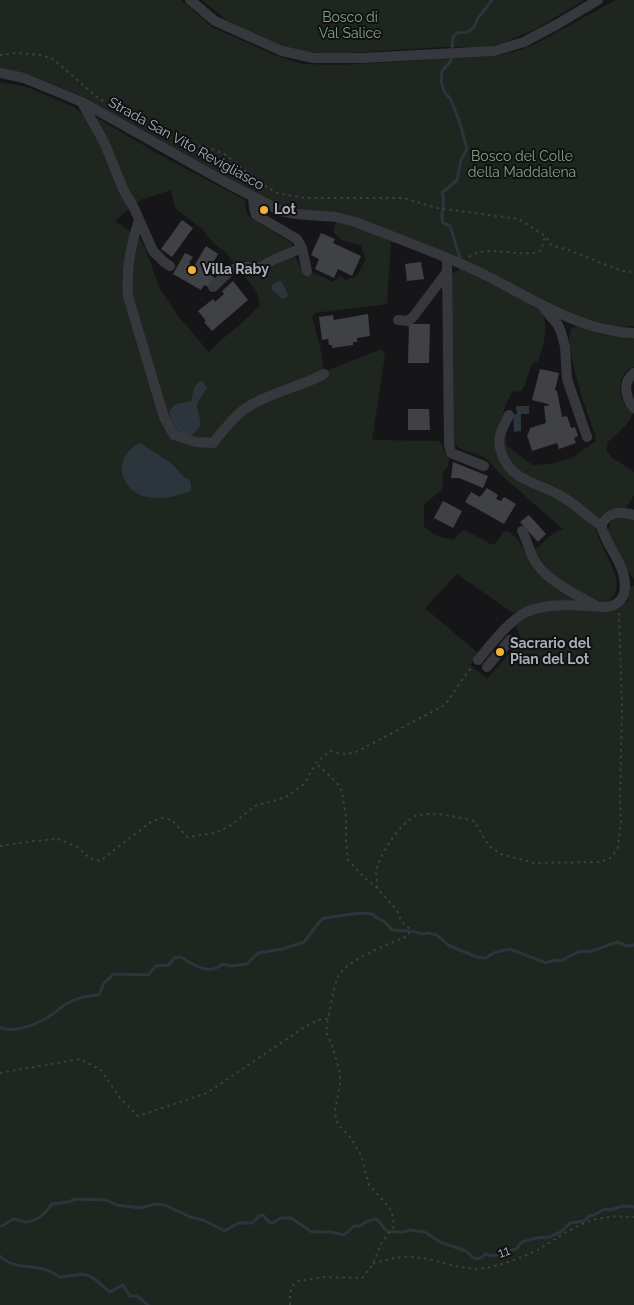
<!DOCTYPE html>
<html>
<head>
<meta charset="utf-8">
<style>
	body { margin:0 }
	canvas { display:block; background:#161618 }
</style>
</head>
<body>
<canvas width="634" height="1305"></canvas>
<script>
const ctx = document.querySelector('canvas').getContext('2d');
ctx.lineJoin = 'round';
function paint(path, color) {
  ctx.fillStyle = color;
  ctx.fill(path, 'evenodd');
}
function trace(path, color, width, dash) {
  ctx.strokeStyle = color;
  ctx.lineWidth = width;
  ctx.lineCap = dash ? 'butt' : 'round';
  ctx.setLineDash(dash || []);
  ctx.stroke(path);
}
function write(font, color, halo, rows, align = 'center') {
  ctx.font = font + ' Raleway,sans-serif';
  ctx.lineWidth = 4;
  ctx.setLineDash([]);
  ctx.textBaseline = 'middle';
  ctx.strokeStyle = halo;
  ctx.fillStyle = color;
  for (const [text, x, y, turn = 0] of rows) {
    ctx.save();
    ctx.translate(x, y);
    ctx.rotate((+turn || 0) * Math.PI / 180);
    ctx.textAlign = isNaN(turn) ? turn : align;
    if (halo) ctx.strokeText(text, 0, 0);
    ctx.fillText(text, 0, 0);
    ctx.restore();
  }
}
paint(new Path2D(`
	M0 0H181L212 27 277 56 303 64 338 65 494 56 514 52 535 44 616 0H634V326L617 327 584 318 564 310 484 270 383 229 272 203 234 184 77 94 25 73 0 70Z
	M202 0H584L536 29 505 42 487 47H445L329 54 295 50 278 44 229 22Z
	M0 82 27 87 74 107 82 114 96 117 158 154 245 200 246 212 251 218 292 243 295 257 300 266 333 282 340 276 346 280 357 276 366 259 361 246 342 240 334 233V227L337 221 391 241 387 304C363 308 339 309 315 313L312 317 320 346 324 372 381 349 385 355 372 440 439 441C444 446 443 453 449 458L448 466 443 473 442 490 424 504V526C432 535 442 539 454 539L458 534 465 530 492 545 496 543 502 533 507 531 516 537 526 553C540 550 548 533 563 529L499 473C494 466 489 460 481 456 470 451 459 452 452 441V274L460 269 469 272 540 308C550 324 544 344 538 361L532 364 524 387 521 391 512 392C509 399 503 407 503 416 503 426 507 435 506 445L532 465 550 464 572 458 596 441 595 433C587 415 564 346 571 329L577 326 602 335 634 338V367C618 372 617 392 625 404 628 407 631 410 634 413L626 425 607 443V451L611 457 634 472V495L626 508 611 509 598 518C597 521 596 523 596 526 596 546 634 586 607 602L554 601 538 603 513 613 457 574 425 608 478 653 470 665 487 679 522 639 518 632 516 624C533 606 569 610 592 610 600 610 608 613 615 610 620 608 624 604 628 601L630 586H634V1305H0ZM171 190 175 208 202 229 214 244 226 253 257 292 260 305C244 323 225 335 209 352L178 316 160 289 144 245 139 238 115 221 140 200Z
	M617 517 634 519V579L628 572 607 532 611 521Z`), '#1e261f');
paint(new Path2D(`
	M278 281H281L288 294 287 297 283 299 271 289 272 285Z
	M202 381 207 387 197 404C197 419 208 425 191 435 177 434 172 424 169 411L176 404 191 401C194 393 192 384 202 381Z
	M516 406H529V414H521V431L514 432 513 415 517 414Z
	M140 443 171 463 185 478 189 479 191 483V490C178 498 148 502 135 492 115 478 119 452 140 443Z`), '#2c353c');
trace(new Path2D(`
	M460 258 450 226 443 223C439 212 447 203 442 193L457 180 461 160 467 149 460 123 451 100 444 91 441 81 442 71 451 61 453 37 457 33 468 32 474 27 478 18 492 0
	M411 931 423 934 427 933 437 935 448 945 477 957 485 958 496 952 510 949 546 963 554 960 560 961 578 952 592 951 617 942 628 946 634 945
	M0 1027C12 1034 34 1025 45 1019 54 1014 60 1007 68 1003 78 997 88 996 99 995L104 983 114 974 148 975 156 966 169 965 174 958 181 957C193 965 210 976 222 964L231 966 247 964 258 953 282 949 304 942 321 920 325 918 359 913 372 914 377 918 385 922 392 930 408 931
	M0 1226C6 1226 8 1220 14 1219 19 1219 22 1222 26 1222 39 1221 46 1212 52 1204L68 1202 76 1199 106 1200 117 1205 140 1208 155 1204 165 1205 190 1217 203 1220 225 1231 238 1223H252L259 1216 263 1215 269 1222 273 1223 281 1218H291L312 1232H331L344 1235 354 1226H360L366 1222 376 1219 379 1221 383 1227 388 1232H405L409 1230 425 1232 440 1242 466 1251 475 1259 481 1258 485 1254 493 1256 500 1254 516 1249 522 1242 536 1238 550 1237 562 1231 570 1223 584 1221 589 1216 594 1215 605 1209 610 1210 623 1206 634 1207
	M0 1256C14 1270 32 1264 49 1271 53 1272 56 1275 60 1277 71 1277 83 1271 93 1278 100 1282 103 1288 110 1292L123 1285 130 1296H137L148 1305`), '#2c353c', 3);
paint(new Path2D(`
	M182 220 193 228 172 257 161 249Z
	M321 233 335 239 333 243 361 256 352 276 338 269 334 278 315 269 319 259 311 255Z
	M206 246 218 254 207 273 215 278 209 287 204 285 201 290 173 274 185 253 193 257 189 263 194 266Z
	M421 262 424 279 407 281 405 264Z
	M233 281 248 300 212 331 204 322 206 321 198 311 213 299 215 302 224 294 222 291Z
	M368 314 370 336 357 338V342H353V345L332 348V345H329L328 339 322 340 319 317 333 315 334 320Z
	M409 324H430L429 363H408Z
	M540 369 559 373 555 390 557 391 562 417 567 416 571 428 575 427 578 436 574 438 576 443 559 449 557 443 532 451 527 435 529 432 530 428 546 423 544 406H549L548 404 532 400Z
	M408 409H429L430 430H408Z
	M453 462 488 476 483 488 459 478H451Z
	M487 488 498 495 496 499 501 501 504 497 516 504 504 524 465 502 471 492 480 497Z
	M443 501 462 511 453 528 434 518Z
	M529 515 546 534 538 542 520 522Z`), '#404145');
trace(new Path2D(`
	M0 55 15 53 40 55 53 59 98 98 123 113
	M145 125 178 141 210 148 226 155 260 183 277 193 305 198H404L437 208 519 219 545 236 552 246 566 249 622 271 634 272
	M192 144 195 153
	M469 257C486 243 521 259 541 251L545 236
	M0 846 34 841 58 839 78 847 89 858 100 861 152 821 163 818 172 820 187 837 216 833 231 825 255 806 286 797 304 784 316 763 330 751 341 754 354 753 445 705 464 677 472 667
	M377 888C377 883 376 877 376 872 378 857 401 821 416 816 431 811 459 817 474 821L489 846 501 854 534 863 601 862 612 857 618 847 621 822 620 805 622 707 619 613
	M0 1073 80 1059 101 1070 120 1098 138 1116 207 1093 303 1028 318 1020 328 1019C331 1007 333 988 338 977 345 961 387 944 404 938L409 934 410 929 402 922 396 909 377 888 365 878 348 860 346 843V817L342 792 337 783 316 763
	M373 1264C384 1260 395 1257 407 1257 434 1256 458 1272 485 1268 497 1267 529 1255 539 1249 556 1239 573 1226 593 1220 606 1216 620 1216 634 1217
	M290 1305C290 1296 289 1286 298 1281L324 1277 362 1278 373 1264 381 1244 394 1226 392 1213 389 1207 369 1185 361 1155 348 1134 339 1126 336 1119 335 1111 340 1084V1073L332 1045 326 1032 328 1019`), '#3d3f44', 2, [2.5, 4]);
trace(new Path2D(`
	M190 0 215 21 282 51 314 58H362L494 51 524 42 556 25 598 0
	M0 73 24 78 82 102 223 181 281 211 296 214 336 217 355 222C396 238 439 253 479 272 527 295 579 332 634 333
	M82 103 104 142 124 191 134 208 153 251 164 262 170 266
	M253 197 254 208 256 215 297 239 302 248 307 271
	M139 220C131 244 126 272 128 296L164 417 174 435 196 442 213 443C222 432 231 420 242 411 262 395 300 387 324 374
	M447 259 449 444 451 453 484 466
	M213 287 231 270 238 267H261L273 260 302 248
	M544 308 558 325 561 332 565 346 567 379 587 437
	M398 320 408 321 413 317 447 272
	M634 373C622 382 625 397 634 408
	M509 415C500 433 495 440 504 459 514 481 541 484 561 496 576 504 587 517 601 525
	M522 531C528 541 529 553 536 563 550 583 576 594 596 606
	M478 660C490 646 502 629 517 618 538 600 580 606 606 607 615 606 621 602 624 594 630 567 607 550 601 525 610 511 619 511 634 515
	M487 667 510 640`), '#37383d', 10);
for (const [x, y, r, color] of [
	[264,210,5,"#f2b134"],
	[192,270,5,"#f2b134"],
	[500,652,5,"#f2b134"]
]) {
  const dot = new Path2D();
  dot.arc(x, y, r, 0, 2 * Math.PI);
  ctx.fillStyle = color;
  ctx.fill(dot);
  trace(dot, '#111113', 2);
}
write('14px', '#7fa381', '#111113', [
	["Bosco di",350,18],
	["Val Salice",350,34],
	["Bosco del Colle",522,157],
	["della Maddalena",522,173]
]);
write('14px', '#a8adb8', '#111113', [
	["Strada San Vito Revigliasco",186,144,29],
	["11",504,1252,-19]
]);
write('bold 14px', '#a8adb8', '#111113', [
	["Lot",274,210],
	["Villa Raby",202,270],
	["Sacrario del",510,644],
	["Pian del Lot",510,660]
], 'left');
</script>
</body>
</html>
